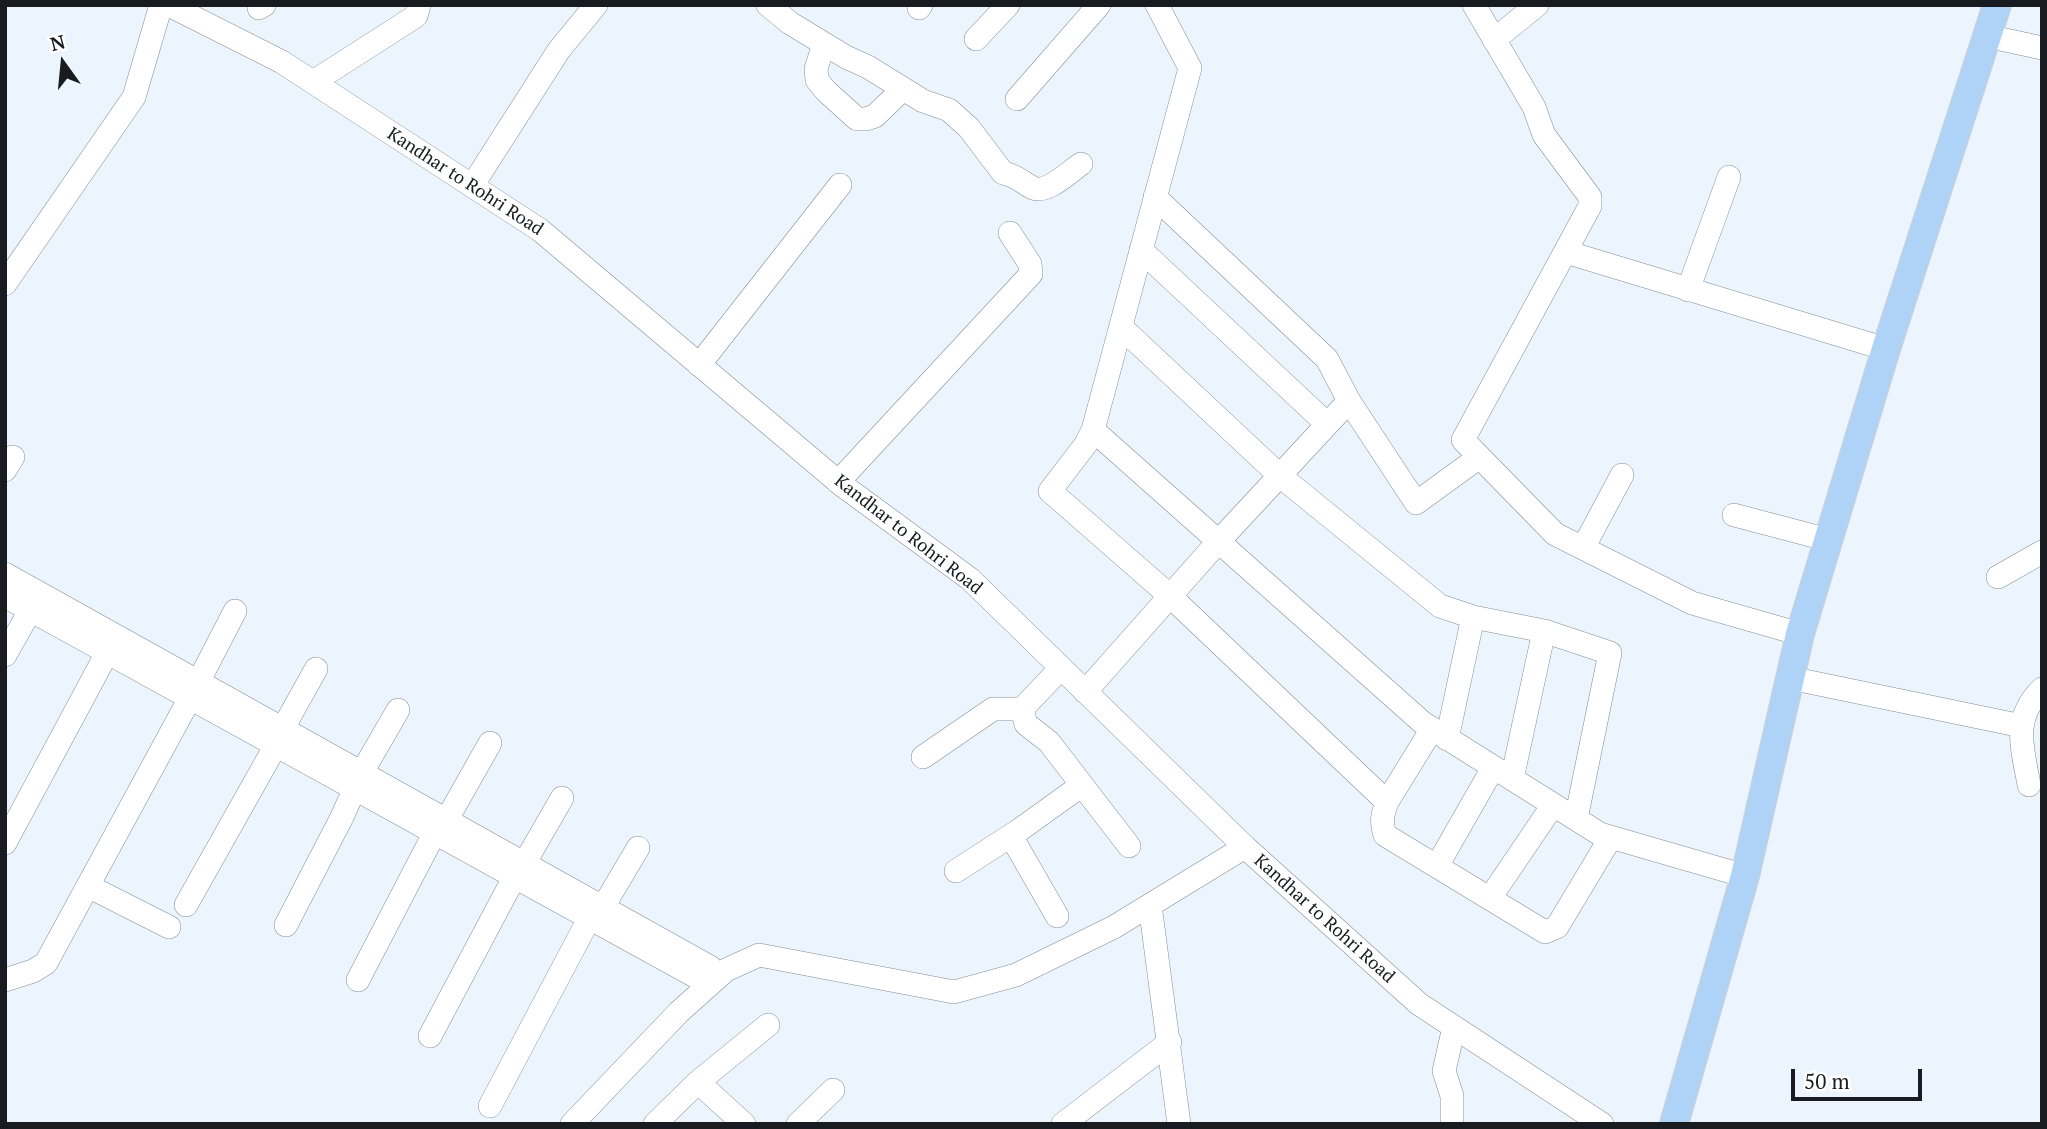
<!DOCTYPE html>
<html>
<head>
<meta charset="utf-8">
<style>
	body { margin:0 }
	#map { position:relative; width:2047px; height:1129px; overflow:hidden; background:#ecf4fe; font-family:"PT Serif",serif }
	canvas { display:block }
	.frame { position:absolute; inset:0; border:7px solid #181b1f; pointer-events:none }
	.north { position:absolute; left:28px; top:28px; width:70px; height:70px; -webkit-text-stroke:5px #fff; paint-order:stroke; rotate:345deg; font-size:19px; font-weight:700; line-height:28px; text-align:center; color:#181b1f }
	.north::after { content:''; display:block; margin:auto; width:24px; height:32px; background:#181b1f; clip-path:polygon(50% 0,100% 100%,50% 72%,0 100%) }
	.scale { position:absolute; left:1791px; top:1069px; width:131px; height:32px; box-sizing:border-box; border:4px solid #181b1f; border-top:0; padding-left:9px; font-size:21px; line-height:24px; white-space:nowrap; color:#181b1f; -webkit-text-stroke:5px #fff; paint-order:stroke }
</style>
</head>
<body>
<div id="map">
<canvas width="2047" height="1129"></canvas>
<div class="frame"></div>
<div class="north">N</div>
<div class="scale">50 m</div>
</div>
<script>
const ctx = document.querySelector('canvas').getContext('2d');
ctx.lineJoin = 'round';
function trace(path, color, width, dash) {
  ctx.strokeStyle = color;
  ctx.lineWidth = width;
  ctx.lineCap = dash ? 'butt' : 'round';
  ctx.setLineDash(dash || []);
  ctx.stroke(path);
}
function write(font, color, halo, rows, align = 'center') {
  ctx.font = font + ' "PT Serif",serif';
  ctx.lineWidth = 5;
  ctx.setLineDash([]);
  ctx.textBaseline = 'middle';
  ctx.strokeStyle = halo;
  ctx.fillStyle = color;
  for (const [text, x, y, turn = 0] of rows) {
    ctx.save();
    ctx.translate(x, y);
    ctx.rotate((+turn || 0) * Math.PI / 180);
    ctx.textAlign = isNaN(turn) ? turn : align;
    if (halo) ctx.strokeText(text, 0, 0);
    ctx.fillText(text, 0, 0);
    ctx.restore();
  }
}
const minor = new Path2D(`
	M169 5 282 62 540 230 842 485 970 579 1245 847 1419 1004 1602 1124
	M768 5 790 23 846 57 868 67 923 101 949 110 969 128 1003 173C1018 176 1021 182 1033 188 1047 194 1069 172 1081 164
	M1157 5 1190 68 1093 430 1086 444 1050 491 1170 596 1387 802
	M1474 5 1534 107 1544 135 1590 197V206L1463 440 1555 534 1692 603 1800 634
	M259 8 264 5
	M919 8 921 5
	M1987 36 2042 48
	M976 39 1008 5
	M1494 40 1537 5
	M824 44 816 69 817 80 826 91 857 119H866L875 116 903 89
	M313 82 416 16 419 5
	M1017 99 1099 5
	M472 186 559 50 596 5
	M1155 197 1327 359 1349 401 1416 503 1478 458
	M1141 250 1327 424
	M1566 252 1886 349
	M5 284 134 97 161 5
	M1688 290 1729 177
	M1121 327 1279 475 1440 606 1473 617 1544 631 1610 653 1576 819
	M699 365 840 185
	M1093 430 1423 723 1600 834 1745 876
	M5 470 13 457
	M838 482 1031 274 1030 264 1010 233
	M1734 515 1829 540
	M1583 548 1622 475
	M5 574 710 967 702 980 5 596
	M1998 577 2042 552
	M5 655 30 611
	M1790 678 2022 726
	M1085 692 1218 542 1349 401
	M1432 729 1387 802C1382 815 1381 822 1385 835L1545 932 1557 927 1611 837
	M282 730 316 669
	M1447 739 1473 617
	M923 757 993 709H1022
	M361 774 398 710
	M1512 779 1544 631
	M1082 785 1129 846
	M2029 785C2023 749 2011 719 2042 689
	M446 821 490 743
	M1011 836 1057 916
	M5 843 107 653
	M524 864 562 798
	M1437 866 1493 768
	M956 871 1018 831 1082 785 1049 742 1026 724 1022 709 1061 668
	M88 886 169 927
	M1490 898 1553 805
	M186 905 276 745
	M1150 905 1179 1124
	M603 907 638 848
	M286 925 342 817 355 788
	M5 980 33 971 46 963 190 698 235 611
	M358 980 435 832
	M430 1036 515 876
	M698 1082 744 1124
	M490 1106 590 917
	M572 1124 679 1012 726 970 759 955 954 992 1016 975 1114 927 1245 847
	M655 1124 698 1082 768 1025
	M798 1124 833 1090
	M1063 1124 1170 1042
	M1452 1124V1096L1444 1071 1454 1027`);
const major = new Path2D(`
	M1674 1124 1745 876 1800 634 1886 349 1997 5`);
trace(minor, '#838d97', 24);
trace(major, '#d1d1d2', 30);
trace(minor, '#fff', 23);
trace(major, '#afd3f7', 28);
write('18px', '#181b1f', '#fff', [
	["Kandhar to Rohri Road",465,182,33],
	["Kandhar to Rohri Road",908,535,38],
	["Kandhar to Rohri Road",1324,919,42]
]);
</script>
</body>
</html>
